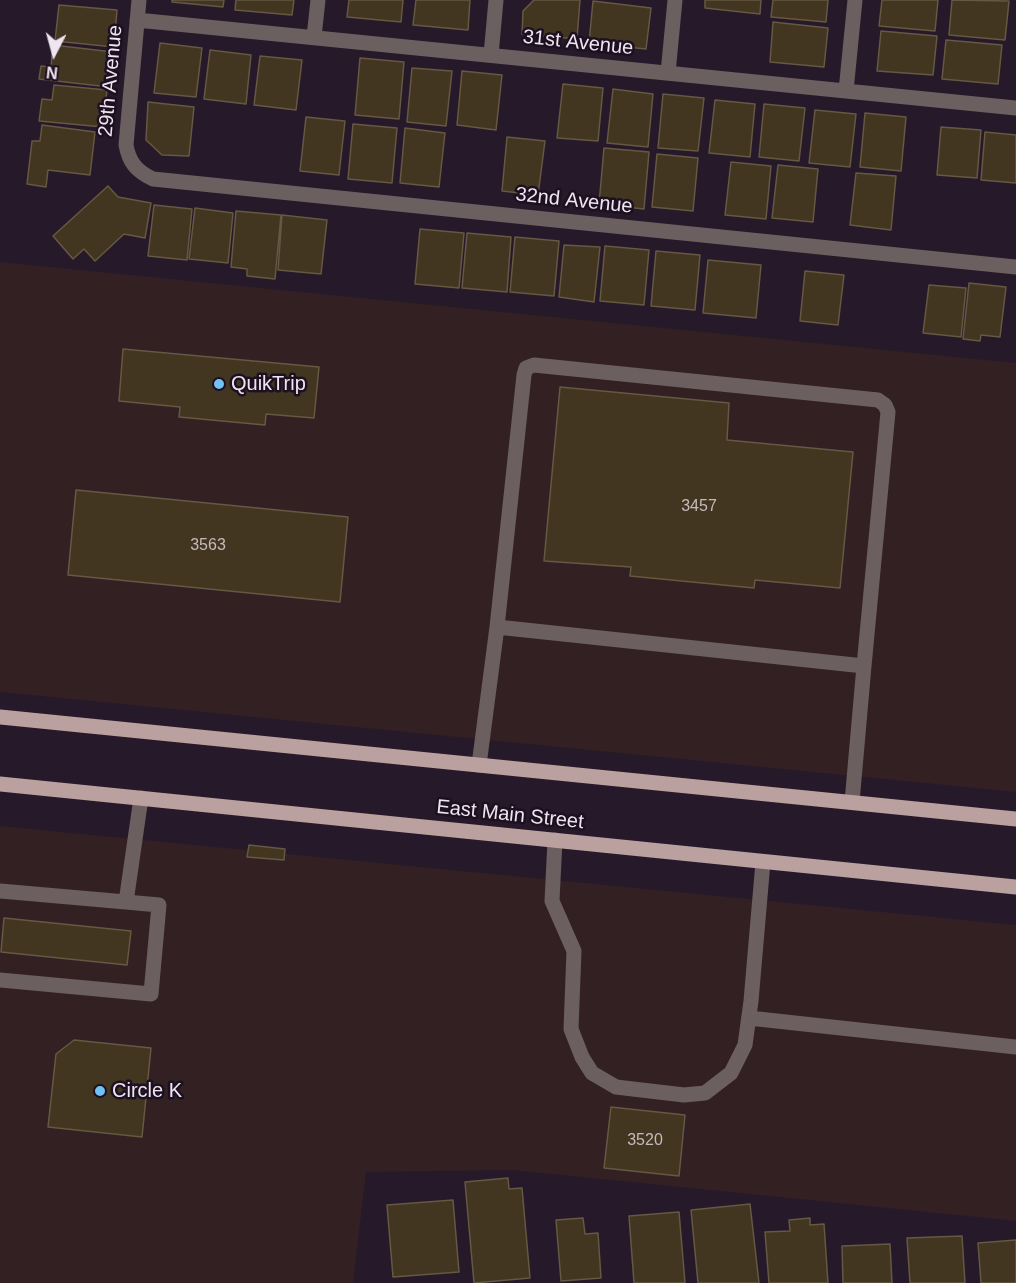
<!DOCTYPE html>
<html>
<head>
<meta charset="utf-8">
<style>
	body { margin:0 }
	#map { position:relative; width:1016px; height:1283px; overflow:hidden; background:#26192a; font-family:Arial,sans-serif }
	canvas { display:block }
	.north { position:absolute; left:24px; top:24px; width:60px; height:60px; -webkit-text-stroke:4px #1d1020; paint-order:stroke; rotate:186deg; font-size:16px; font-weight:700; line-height:24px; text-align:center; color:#efe5f1 }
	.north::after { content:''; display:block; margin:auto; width:21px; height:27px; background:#efe5f1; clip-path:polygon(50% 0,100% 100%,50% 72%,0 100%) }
</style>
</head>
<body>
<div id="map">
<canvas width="1016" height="1283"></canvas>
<div class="north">N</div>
</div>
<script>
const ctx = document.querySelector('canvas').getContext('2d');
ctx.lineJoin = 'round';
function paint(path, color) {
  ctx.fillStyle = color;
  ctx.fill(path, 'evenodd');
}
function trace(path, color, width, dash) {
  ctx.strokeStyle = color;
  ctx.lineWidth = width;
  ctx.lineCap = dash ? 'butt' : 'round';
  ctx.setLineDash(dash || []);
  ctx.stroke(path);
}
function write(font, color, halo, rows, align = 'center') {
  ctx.font = font + ' Arial,sans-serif';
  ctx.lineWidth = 5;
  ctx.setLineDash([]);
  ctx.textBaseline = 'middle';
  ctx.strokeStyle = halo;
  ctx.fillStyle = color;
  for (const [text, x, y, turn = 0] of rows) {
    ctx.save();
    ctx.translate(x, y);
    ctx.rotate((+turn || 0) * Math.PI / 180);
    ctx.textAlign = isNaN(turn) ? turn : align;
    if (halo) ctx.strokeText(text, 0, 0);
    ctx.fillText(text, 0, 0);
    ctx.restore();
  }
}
paint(new Path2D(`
	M0 262 1016 363V792L0 692Z
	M0 826 1016 925V1221L512 1170 366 1172 353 1283H0Z`), '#332023');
const building = new Path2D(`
	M172 0H224L223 7 172 2Z
	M236 0H294L292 15 235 10Z
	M349 0H403L401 22 347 17Z
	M416 0H470L468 30 413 25Z
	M534 0H580L577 39 522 34 523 11Z
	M705 0H761L760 14 705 8Z
	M773 0H828L826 22 771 17Z
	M882 0H938L935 31 879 26Z
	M952 0 1009 1 1005 40 949 35Z
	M593 1 651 8 646 49 589 43Z
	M59 5 117 10 114 47 55 41Z
	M773 22 828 28 824 67 770 62Z
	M881 31 937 36 933 75 877 71Z
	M946 40 1002 45 998 84 942 79Z
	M160 43 202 48 196 97 154 93Z
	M53 45 113 52 109 87 39 79 41 66 51 67Z
	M210 50 251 55 246 104 204 99Z
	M260 56 302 60 296 110 254 105Z
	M360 58 404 62 399 119 355 115Z
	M412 68 452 71 446 126 407 122Z
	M462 71 502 75 496 130 457 125Z
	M563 84 603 88 598 141 557 138Z
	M54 85 107 90 103 127 39 121 42 99 52 100Z
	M613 89 653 94 648 147 607 143Z
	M663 94 704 98 698 151 658 148Z
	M715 100 755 104 750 157 709 153Z
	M148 102 194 107 189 156 162 155 146 140Z
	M764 104 805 108 799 161 759 157Z
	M815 110 856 114 850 167 809 163Z
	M865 113 906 117 901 171 860 167Z
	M306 117 345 121 339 175 300 171Z
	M353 124 397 128 392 183 348 179Z
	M42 125 95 132 90 175 48 170 46 187 27 184 32 141H40Z
	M941 127 981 130 977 178 937 175Z
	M405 128 445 133 439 187 400 183Z
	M985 132 1016 135V183L981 180Z
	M507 137 545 141 538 195 502 191Z
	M604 148 649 152 644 209 599 204Z
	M657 154 698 158 693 211 652 207Z
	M731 162 771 166 766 219 725 215Z
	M778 165 818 169 813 222 772 218Z
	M856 173 896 176 891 230 850 225Z
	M108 186 118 197 151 203 145 238 124 234 95 261 84 249 73 259 53 236Z
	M154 205 192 209 187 260 148 256Z
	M195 208 233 213 228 263 189 259Z
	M236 211 281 215 275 279 247 276V269L231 267Z
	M282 215 327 220 321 274 278 270Z
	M420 229 464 233 459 288 415 284Z
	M467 233 511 237 507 292 462 288Z
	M515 237 559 241 554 296 510 292Z
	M564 245 600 247 594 302 559 297Z
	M605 246 649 250 644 305 600 301Z
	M656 251 700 255 695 310 651 306Z
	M708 260 761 265 756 318 703 313Z
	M805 271 844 275 838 325 800 321Z
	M969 283 1006 287 1000 337 981 335 980 341 963 339Z
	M929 285 966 288 961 337 923 333Z
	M123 349 319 367 314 418 266 414 265 425 179 417 180 407 119 401Z
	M560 387 729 403 727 440 853 452 840 588 755 580 754 588 630 576 631 567 544 561Z
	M76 490 348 517 340 602 68 575Z
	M249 845 285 849 284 860 247 857Z
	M4 918 131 931 127 965 1 952Z
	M74 1040 151 1048 142 1137 48 1127 56 1054Z
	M611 1107 685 1115 679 1176 604 1168Z
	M508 1178 509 1189 522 1188 530 1278 474 1283 465 1182Z
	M453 1200 459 1272 393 1277 387 1205Z
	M750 1204 759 1283H698L691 1210Z
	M679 1212 685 1283H634L629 1216Z
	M583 1218 585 1234 598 1233 601 1278 561 1281 556 1220Z
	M810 1218V1225L824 1224 828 1283H769L765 1232 790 1231 789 1220Z
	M962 1236 965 1283H910L907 1238Z
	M1016 1240V1283H981L978 1243Z
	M890 1244 892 1283H843L842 1246Z`);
paint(building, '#423621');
trace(building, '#665843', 1.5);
trace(new Path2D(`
	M139 0 126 145C129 162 136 171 153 179L1016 267
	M137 20 1016 108
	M314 37 318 0
	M491 55 496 0
	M668 73 675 0
	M846 91 855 0
	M497 627 524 375 526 368 534 365 878 400 885 405 888 412 864 666
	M479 765 497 627 864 666 852 802
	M555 840 552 901 574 951 571 1029 582 1057 592 1073 616 1087 684 1095 705 1093 731 1073 745 1045 751 1001 763 862
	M0 891 126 902
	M0 980 151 994 159 905 126 902 141 798
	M749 1018 1016 1047`), '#6c5f5f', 15);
trace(new Path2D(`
	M0 717 1016 819
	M0 784 1016 887`), '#bba0a0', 15);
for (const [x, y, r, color] of [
	[219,384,6,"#71c1f5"],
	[100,1091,6,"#71c1f5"]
]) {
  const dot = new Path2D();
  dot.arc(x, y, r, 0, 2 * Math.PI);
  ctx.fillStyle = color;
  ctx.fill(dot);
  trace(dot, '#1d1020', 2);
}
write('16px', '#c4b9bd', null, [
	["3457",699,507],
	["3563",208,546],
	["3520",645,1141]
]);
write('20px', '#efe5f1', '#1d1020', [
	["31st Avenue",578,43,6],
	["29th Avenue",111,81,-85],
	["32nd Avenue",574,201,6],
	["East Main Street",510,815,6]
]);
write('20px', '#efe5f1', '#1d1020', [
	["QuikTrip",231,384],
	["Circle K",112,1091]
], 'left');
</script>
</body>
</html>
